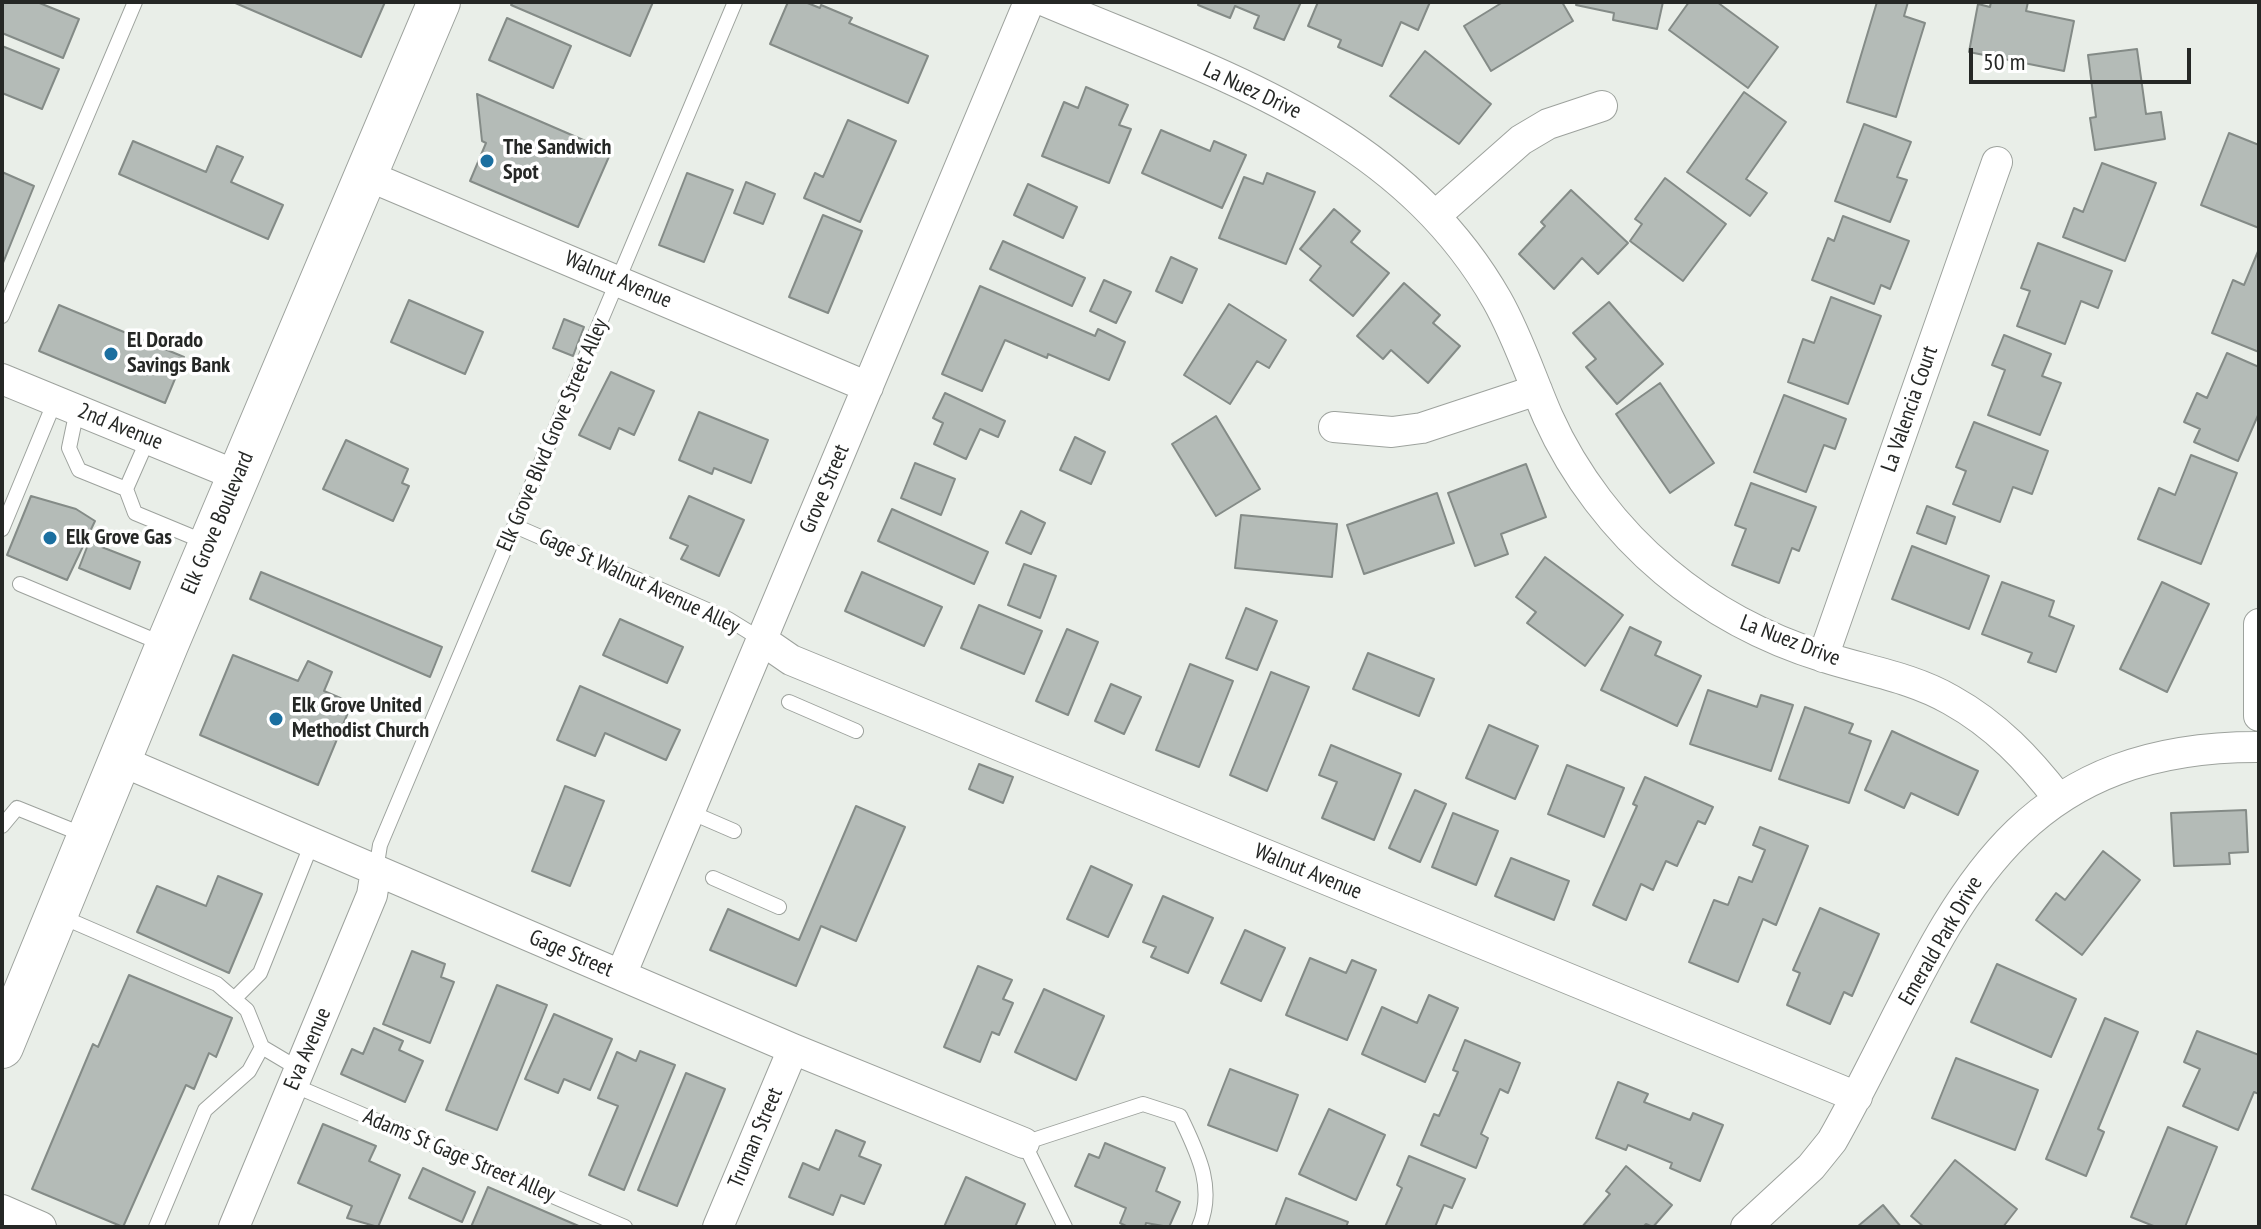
<!DOCTYPE html>
<html>
<head>
<meta charset="utf-8">
<style>
	body { margin:0 }
	#map { position:relative; width:2261px; height:1229px; overflow:hidden; background:#e9eee8; font-family:"PT Sans Narrow",sans-serif }
	canvas { display:block }
	.frame { position:absolute; inset:0; border:4px solid #252725; pointer-events:none }
	.scale { position:absolute; left:1969px; top:48px; width:222px; height:36px; box-sizing:border-box; border:4px solid #252725; border-top:0; padding-left:10px; font-size:24px; line-height:28px; white-space:nowrap; color:#252725; -webkit-text-stroke:6px #fff; paint-order:stroke }
</style>
</head>
<body>
<div id="map">
<canvas width="2261" height="1229"></canvas>
<div class="frame"></div>
<div class="scale">50 m</div>
</div>
<script>
const ctx = document.querySelector('canvas').getContext('2d');
ctx.lineJoin = 'round';
function paint(path, color) {
  ctx.fillStyle = color;
  ctx.fill(path, 'evenodd');
}
function trace(path, color, width, dash) {
  ctx.strokeStyle = color;
  ctx.lineWidth = width;
  ctx.lineCap = dash ? 'butt' : 'round';
  ctx.setLineDash(dash || []);
  ctx.stroke(path);
}
function write(font, color, halo, rows, align = 'center') {
  ctx.font = font + ' "PT Sans Narrow",sans-serif';
  ctx.lineWidth = 7;
  ctx.setLineDash([]);
  ctx.textBaseline = 'middle';
  ctx.strokeStyle = halo;
  ctx.fillStyle = color;
  for (const [text, x, y, turn = 0] of rows) {
    ctx.save();
    ctx.translate(x, y);
    ctx.rotate((+turn || 0) * Math.PI / 180);
    ctx.textAlign = isNaN(turn) ? turn : align;
    if (halo) ctx.strokeText(text, 0, 0);
    ctx.fillText(text, 0, 0);
    ctx.restore();
  }
}
const building = new Path2D(`
	M2 2H37L79 19 63 58 2 33Z
	M233 2H385L361 57Z
	M513 2H653L630 56 511 5Z
	M788 2H805L820 8 821 5 852 18 849 23 928 56 908 103 770 44Z
	M1199 2H1301L1284 40 1254 28 1259 16 1235 6 1230 18 1198 5Z
	M1318 2H1430L1418 30 1401 22 1382 66 1338 47 1341 40 1308 26Z
	M1503 2H1562L1573 21 1491 71 1464 26Z
	M1577 2H1663L1657 29 1613 20 1614 13 1576 5Z
	M1689 2H1717L1778 47 1748 88 1669 30Z
	M1877 2H1908L1904 16 1925 23 1896 117 1847 102Z
	M1991 2H2028L2026 11 2074 21 2064 71 1969 52 1978 4 1990 7Z
	M507 18 571 46 553 88 489 60Z
	M2 46 59 69 42 109 2 93Z
	M2137 49 2146 114 2161 112 2165 139 2095 150 2090 118 2096 117 2088 55Z
	M1425 51 1491 104 1459 144 1390 96Z
	M1086 87 1128 105 1119 125 1131 129 1109 183 1042 156 1064 102 1078 108Z
	M1744 92 1786 122 1746 179 1767 193 1750 216 1687 172Z
	M477 94 611 152 578 227 470 181 486 143 482 141Z
	M848 120 896 141 860 222 804 198 815 173 823 177Z
	M1864 124 1911 142 1897 177 1907 180 1890 222 1835 201Z
	M1161 130 1210 151 1214 141 1246 155 1222 208 1142 173Z
	M2229 133 2259 145V228L2201 205Z
	M133 141 206 172 217 146 243 157 231 182 283 205 268 239 119 174Z
	M2102 163 2156 183 2125 261 2063 237 2074 208 2083 212Z
	M2 172 34 186 3 263H2Z
	M687 173 733 190 704 262 659 245Z
	M1267 173 1315 192 1286 264 1219 238 1244 177 1263 184Z
	M1665 178 1726 224 1683 281 1630 241 1642 224 1635 219Z
	M746 182 775 194 763 224 734 213Z
	M1028 184 1077 207 1063 238 1014 215Z
	M1571 190 1628 243 1598 274 1582 258 1554 289 1519 254 1545 226 1541 222Z
	M1334 209 1360 231 1351 242 1389 273 1353 316 1310 280 1321 266 1300 249Z
	M823 215 862 231 828 313 789 297Z
	M1843 216 1909 241 1890 289 1881 285 1874 304 1812 280 1828 238 1834 241Z
	M1003 241 1085 278 1072 306 990 269Z
	M2038 243 2112 271 2098 308 2081 301 2065 344 2017 326 2030 291 2021 288Z
	M2259 249V352L2212 333 2233 280 2244 285Z
	M1171 257 1197 269 1182 303 1156 291Z
	M1104 280 1131 292 1116 323 1090 311Z
	M1404 283 1440 315 1433 323 1460 346 1428 383 1391 350 1383 359 1357 336Z
	M980 286 1095 336 1098 329 1125 342 1109 380 1048 354 1047 358 1005 340 982 391 942 374Z
	M1831 297 1881 316 1848 404 1788 382 1803 339 1814 343Z
	M409 300 483 332 465 374 391 342Z
	M1609 302 1663 364 1617 404 1586 367 1596 359 1573 333Z
	M1229 304 1286 340 1269 368 1257 361 1230 404 1184 375Z
	M59 305 184 357 165 403 39 351Z
	M564 319 584 327 573 356 553 348Z
	M2004 335 2051 354 2042 376 2061 383 2040 435 1988 415 2005 370 1992 365Z
	M2227 353 2259 367V413L2238 461 2194 442 2200 429 2184 422 2197 393 2207 398Z
	M611 372 654 391 634 435 619 428 610 449 579 435Z
	M1660 383 1714 463 1670 493 1616 414Z
	M945 393 1005 421 998 437 980 429 966 459 934 444 943 423 933 418Z
	M1784 395 1846 419 1835 449 1824 445 1806 492 1754 472Z
	M699 412 768 440 751 483 714 468 712 474 679 460Z
	M1216 416 1260 489 1216 516 1172 444Z
	M1974 422 2048 451 2032 494 2013 487 2000 522 1953 504 1966 471 1956 467Z
	M1075 437 1105 452 1091 484 1060 470Z
	M346 440 408 469 402 483 409 486 393 521 323 489Z
	M2191 455 2237 473 2201 564 2138 539 2159 488 2175 495Z
	M915 463 955 479 941 515 901 498Z
	M1526 464 1546 517 1501 534 1508 554 1475 566 1448 493Z
	M1751 483 1816 507 1799 551 1792 548 1779 583 1732 565 1746 529 1735 525Z
	M1437 493 1454 543 1364 574 1347 525Z
	M31 496 76 509 95 521 67 580 7 555Z
	M689 496 744 520 719 576 681 559 688 546 670 538Z
	M1927 506 1955 517 1946 544 1917 533Z
	M892 509 988 552 974 584 878 541Z
	M1021 511 1045 523 1031 554 1006 543Z
	M1241 515 1337 524 1332 577 1235 568Z
	M89 542 140 562 130 589 79 568Z
	M1912 546 1989 576 1969 629 1892 599Z
	M1545 557 1623 615 1585 666 1527 623 1536 612 1516 597Z
	M1024 564 1056 576 1040 618 1008 605Z
	M261 572 442 647 430 677 250 599Z
	M862 572 942 607 924 646 845 611Z
	M2002 582 2054 601 2049 616 2074 626 2056 672 2028 662 2032 653 1982 634Z
	M2162 582 2209 604 2167 692 2120 669Z
	M979 605 1042 631 1024 674 961 648Z
	M1246 608 1277 621 1257 670 1226 658Z
	M620 619 683 647 667 683 603 655Z
	M1630 627 1661 642 1655 655 1701 676 1677 726 1601 690Z
	M1067 629 1098 642 1068 715 1036 701Z
	M1368 653 1434 679 1419 716 1353 689Z
	M233 655 298 681 308 661 332 672 324 691 352 703 318 785 200 735Z
	M1190 664 1233 681 1199 767 1156 750Z
	M1271 672 1309 687 1267 791 1230 775Z
	M1111 684 1141 697 1124 734 1095 721Z
	M580 686 680 730 666 760 605 733 595 756 557 740Z
	M1708 690 1757 707 1761 695 1793 705 1771 771 1690 744Z
	M1805 707 1853 724 1849 733 1871 741 1849 803 1779 779Z
	M1489 725 1538 746 1515 799 1466 778Z
	M1892 731 1978 771 1958 815 1911 793 1904 808 1865 790Z
	M1331 745 1401 774 1374 840 1322 818 1337 782 1319 775Z
	M979 764 1013 777 1003 803 969 789Z
	M1567 765 1624 788 1604 837 1548 814Z
	M1645 777 1713 807 1705 824 1698 821 1677 866 1666 861 1653 890 1641 884 1626 920 1593 905 1637 806 1633 804Z
	M565 786 604 801 570 886 532 871Z
	M1415 790 1446 804 1420 862 1389 848Z
	M856 806 905 827 856 941 821 926 796 986 710 950 728 909 799 940Z
	M2246 810 2248 852 2229 853 2230 864 2174 866 2171 813Z
	M1453 813 1498 831 1476 885 1432 867Z
	M1760 827 1808 846 1776 925 1763 919 1738 982 1689 962 1714 900 1728 905 1739 877 1752 882 1765 850 1753 845Z
	M2103 851 2140 880 2082 955 2036 920 2056 893 2065 900Z
	M1511 858 1569 881 1554 920 1495 896Z
	M1091 866 1132 885 1108 937 1067 919Z
	M218 876 262 894 229 973 137 932 157 886 206 906Z
	M1163 896 1213 918 1188 973 1151 957 1156 947 1143 942Z
	M1820 908 1879 934 1852 996 1844 992 1830 1024 1787 1005 1800 973 1793 970Z
	M1245 930 1285 948 1261 1001 1221 983Z
	M412 951 445 964 441 977 454 982 430 1043 383 1024Z
	M1310 958 1346 973 1352 960 1376 970 1347 1040 1286 1015Z
	M1997 964 2076 999 2051 1057 1971 1022Z
	M978 966 1012 980 1003 999 1013 1003 999 1035 992 1032 980 1062 944 1047Z
	M129 975 232 1018 216 1057 209 1053 194 1089 186 1085 123 1227 32 1189 93 1044 98 1047Z
	M497 985 547 1005 497 1130 446 1110Z
	M1044 989 1104 1016 1076 1080 1015 1052Z
	M1429 995 1458 1008 1425 1082 1362 1054 1382 1007 1417 1023Z
	M554 1014 612 1039 590 1090 564 1079 558 1093 525 1079Z
	M2105 1018 2138 1032 2098 1129 2104 1132 2086 1176 2046 1159Z
	M374 1028 403 1041 399 1050 423 1061 405 1102 341 1074 352 1049 363 1054Z
	M2197 1031 2259 1055V1094L2254 1092 2238 1130 2183 1106 2200 1069 2184 1062Z
	M1465 1040 1520 1063 1508 1093 1500 1089 1481 1134 1488 1138 1476 1168 1421 1145 1434 1114 1439 1116 1458 1072 1453 1070Z
	M640 1051 675 1065 624 1190 589 1175 618 1106 598 1098 617 1052 636 1061Z
	M1956 1058 2038 1090 2015 1150 1932 1118Z
	M1230 1069 1298 1095 1277 1151 1208 1125Z
	M686 1073 725 1089 677 1206 638 1190Z
	M1618 1082 1648 1094 1644 1102 1690 1120 1693 1113 1723 1125 1700 1181 1670 1168 1672 1163 1628 1145 1626 1150 1596 1138Z
	M1329 1109 1385 1135 1356 1200 1299 1174Z
	M323 1124 376 1146 369 1161 400 1175 378 1227 347 1218 352 1206 298 1183Z
	M2168 1127 2217 1147 2185 1227H2156L2131 1217Z
	M836 1130 865 1142 859 1156 881 1165 864 1204 841 1195 833 1215 789 1197 803 1163 819 1170Z
	M1105 1143 1165 1168 1156 1191 1180 1202 1169 1227 1146 1223 1145 1227H1128L1120 1223 1126 1208 1075 1186 1089 1154 1099 1158Z
	M1409 1156 1465 1179 1452 1208 1444 1205 1435 1227H1385L1402 1188 1397 1185Z
	M1955 1160 2017 1209 2003 1227H1924L1911 1216Z
	M1626 1166 1672 1205 1653 1227 1646 1224 1643 1227H1582L1610 1194 1606 1191Z
	M423 1168 475 1192 462 1222 409 1198Z
	M966 1177 1025 1204 1015 1227H944Z
	M488 1187 581 1227H471Z
	M1286 1198 1348 1222 1346 1227H1275Z
	M1883 1205 1901 1227H1857Z`);
paint(building, '#b4bbb7');
trace(building, '#848b87', 2);
const lane = new Path2D(`
	M2 316 135 2
	M77 410 69 448 79 470 126 489
	M148 439 126 489 135 513 205 542
	M515 526 728 619 762 640
	M2 529 55 401
	M20 584 163 644
	M789 702 856 731
	M690 812 734 831
	M2 826 17 808 84 835
	M376 870 380 845 735 2
	M713 878 779 907
	M60 916 217 984 247 1010 262 1047
	M234 999 260 973 312 843
	M293 1085 625 1227
	M156 1227 205 1110 249 1071 262 1047 299 1069
	M1065 1227 1024 1143 1143 1104 1180 1116C1197 1152 1216 1187 1199 1227`);
const street = new Path2D(`
	M1047 2C1217 74 1399 128 1497 300 1518 337 1531 378 1548 417 1574 475 1616 530 1665 571 1711 610 1766 639 1824 657 1867 671 1911 677 1951 700 1996 725 2028 759 2059 799
	M366 175 868 387
	M1435 216 1521 140 1548 124 1602 106
	M2 379 238 476
	M1334 427 1392 432 1422 428 1537 390
	M2259 624V716
	M762 640 791 660 1857 1097
	M1823 657 1997 162
	M119 760 793 1049 1024 1143
	M621 975 1029 2
	M2 1210 41 1227
	M234 1227 372 895 376 870
	M718 1227 793 1049
	M1746 1227 1811 1167 1832 1141C1945 942 1984 746 2259 747`);
const secondary = new Path2D(`
	M2 1047 167 645 439 2`);
trace(lane, '#9da29d', 16);
trace(street, '#9da29d', 32);
trace(secondary, '#9da29d', 44);
trace(lane, '#fff', 14);
trace(street, '#fff', 30);
trace(secondary, '#fff', 42);
for (const [x, y, r, color] of [
	[487,161,8,"#1b6fa0"],
	[111,354,8,"#1b6fa0"],
	[50,538,8,"#1b6fa0"],
	[276,719,8,"#1b6fa0"]
]) {
  const dot = new Path2D();
  dot.arc(x, y, r, 0, 2 * Math.PI);
  ctx.fillStyle = color;
  ctx.fill(dot);
  trace(dot, '#fff', 3);
}
write('22px', '#252725', '#fff', [
	["La Nuez Drive",1252,91,25],
	["Walnut Avenue",618,280,23],
	["La Valencia Court",1910,409,-71],
	["2nd Avenue",120,427,22],
	["Elk Grove Blvd Grove Street Alley",553,435,-67],
	["Grove Street",825,489,-67],
	["Elk Grove Boulevard",218,523,-67],
	["Gage St Walnut Avenue Alley",639,582,25],
	["La Nuez Drive",1790,641,21],
	["Walnut Avenue",1308,872,22],
	["Emerald Park Drive",1941,941,-60],
	["Gage Street",571,954,23],
	["Eva Avenue",308,1049,-67],
	["Truman Street",756,1138,-67],
	["Adams St Gage Street Alley",459,1156,23]
]);
write('bold 22px', '#252725', '#fff', [
	["The Sandwich",503,148],
	["Spot",503,173],
	["El Dorado",127,341],
	["Savings Bank",127,366],
	["Elk Grove Gas",66,538],
	["Elk Grove United",292,706],
	["Methodist Church",292,731]
], 'left');
</script>
</body>
</html>
